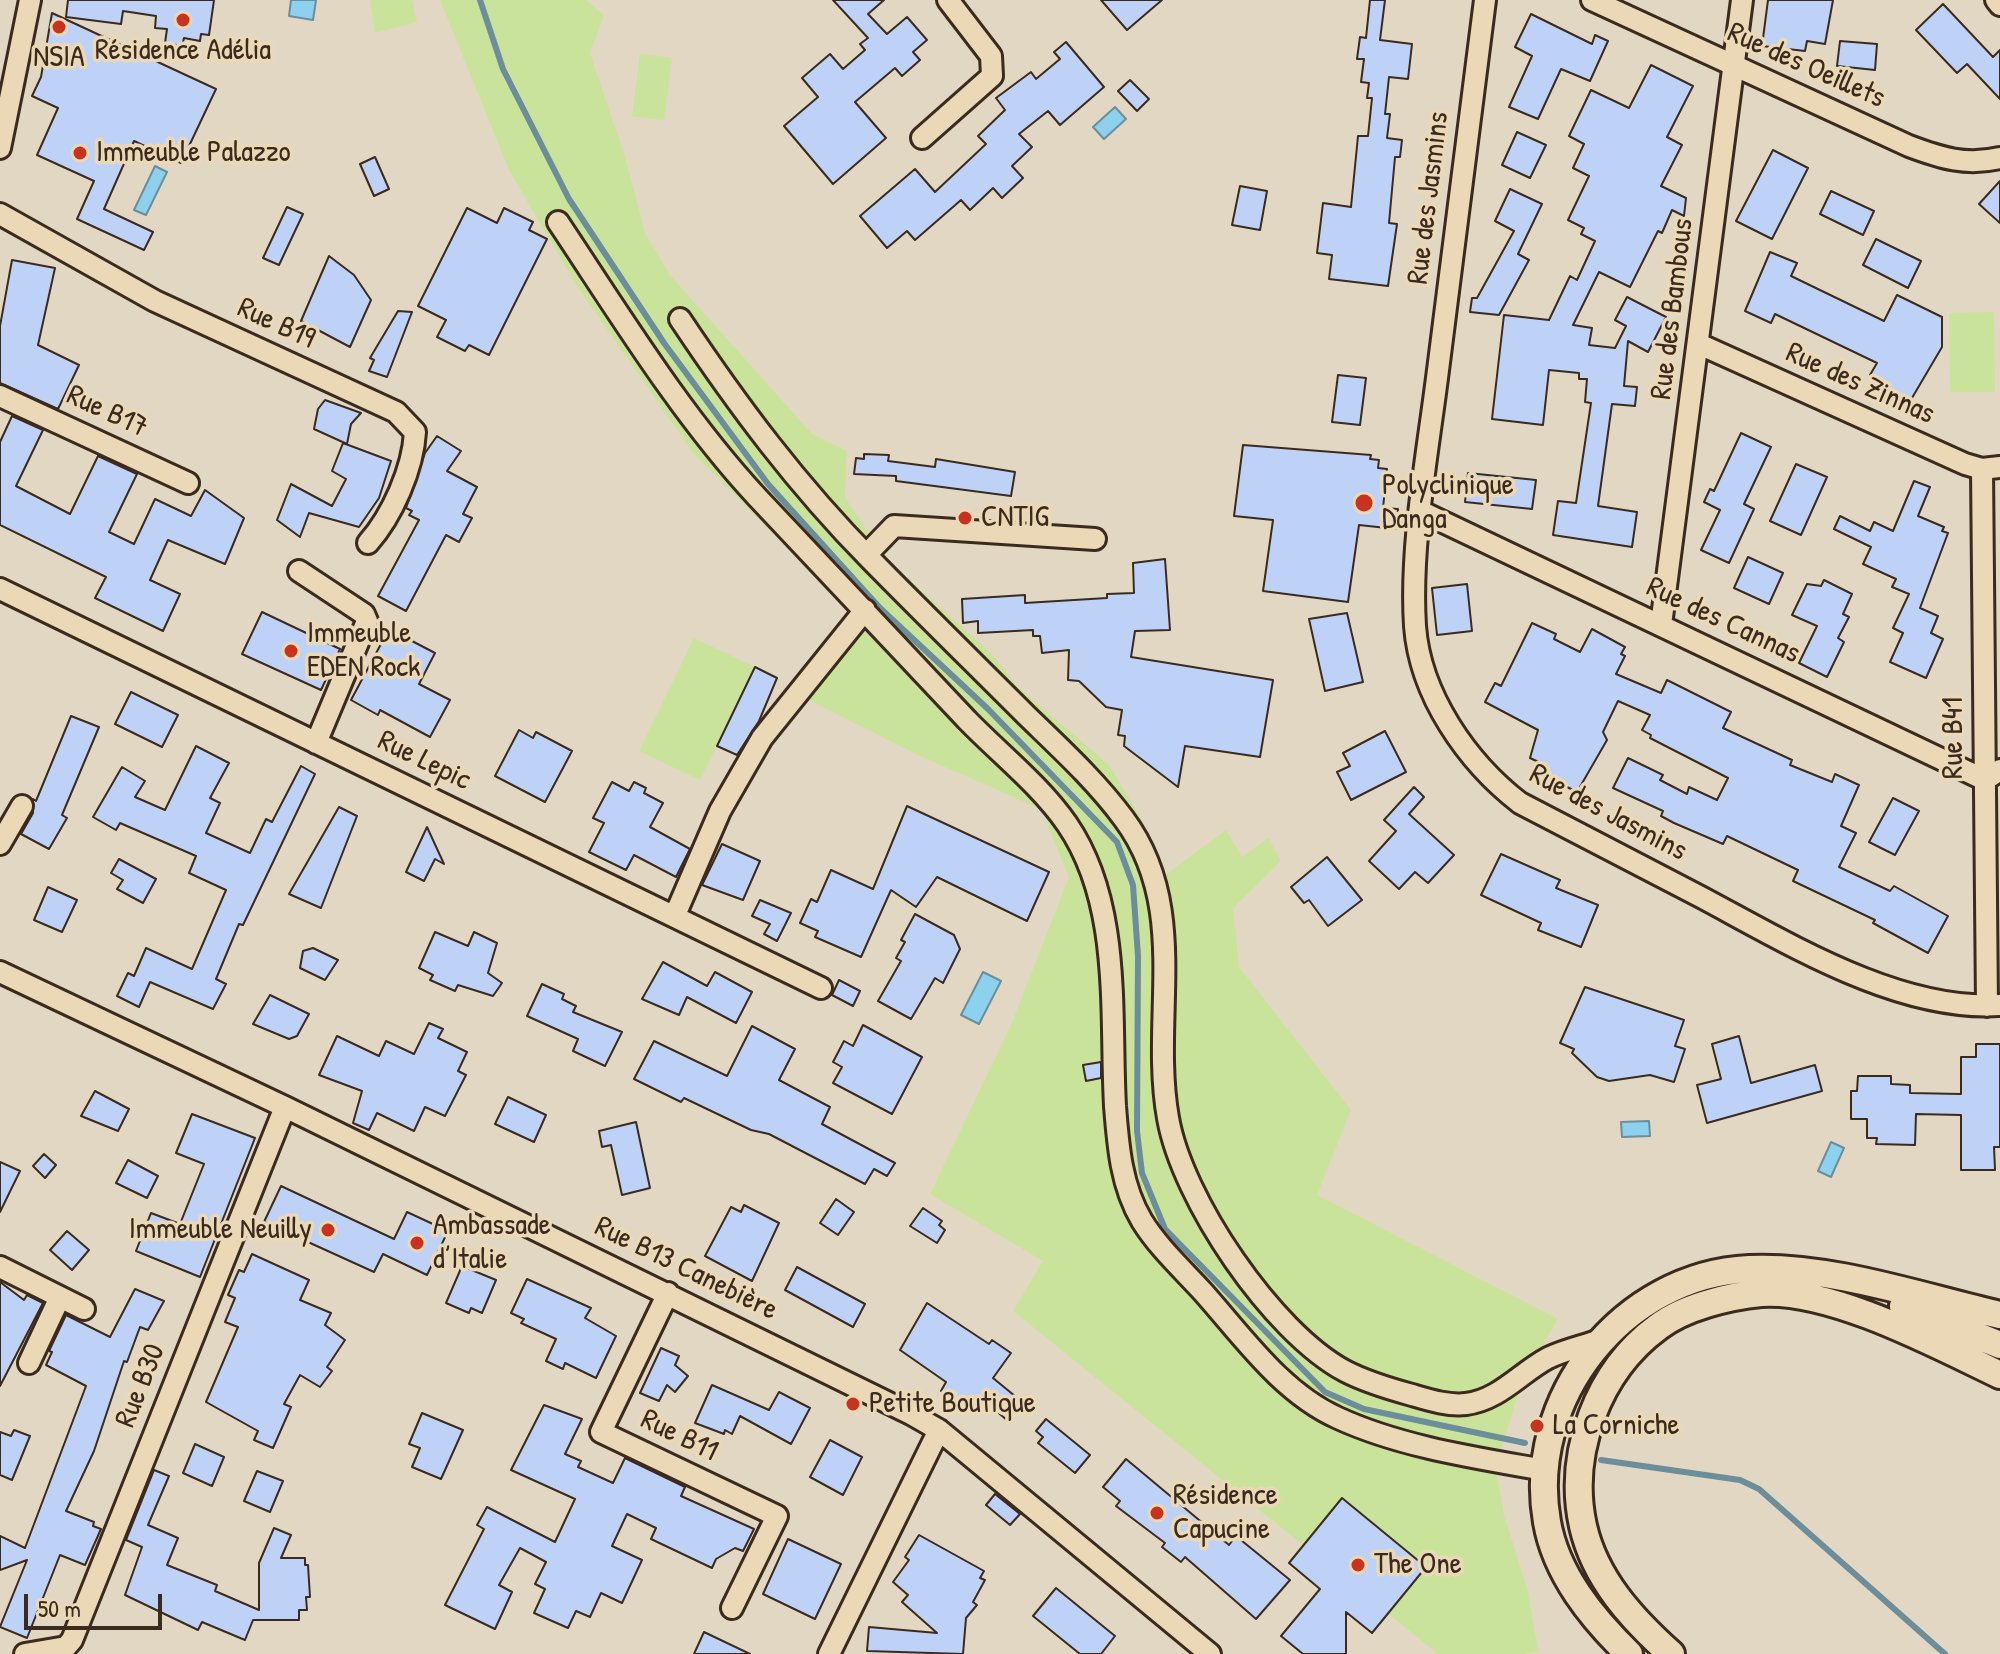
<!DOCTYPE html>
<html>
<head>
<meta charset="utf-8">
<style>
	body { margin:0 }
	#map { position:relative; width:2000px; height:1654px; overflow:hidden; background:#e1d7c3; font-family:"Patrick Hand",sans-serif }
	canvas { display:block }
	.scale { position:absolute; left:24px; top:1594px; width:138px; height:36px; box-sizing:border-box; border:4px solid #3b2a1e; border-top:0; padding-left:10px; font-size:24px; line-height:28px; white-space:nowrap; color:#3b2a1e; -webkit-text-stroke:6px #ead8b6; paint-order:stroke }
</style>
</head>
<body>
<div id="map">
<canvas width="2000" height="1654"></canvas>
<div class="scale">50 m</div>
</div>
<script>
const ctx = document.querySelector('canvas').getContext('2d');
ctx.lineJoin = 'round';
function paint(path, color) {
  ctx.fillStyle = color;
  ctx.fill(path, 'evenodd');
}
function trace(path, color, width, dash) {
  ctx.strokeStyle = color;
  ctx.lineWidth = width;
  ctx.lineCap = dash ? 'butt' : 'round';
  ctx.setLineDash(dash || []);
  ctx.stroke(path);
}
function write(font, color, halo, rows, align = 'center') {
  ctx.font = font + ' "Patrick Hand",sans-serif';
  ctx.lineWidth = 7;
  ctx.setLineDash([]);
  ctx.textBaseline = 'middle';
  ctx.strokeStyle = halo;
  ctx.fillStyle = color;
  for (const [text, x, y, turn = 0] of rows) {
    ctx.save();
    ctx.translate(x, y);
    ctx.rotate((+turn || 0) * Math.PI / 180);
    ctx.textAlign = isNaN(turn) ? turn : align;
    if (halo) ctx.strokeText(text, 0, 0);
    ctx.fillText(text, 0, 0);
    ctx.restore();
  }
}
paint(new Path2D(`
	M370 0H412L417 22 375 33Z
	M440 0H586L604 15 590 53 625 157 645 233 669 274 812 434 847 451 845 497 884 557 991 653 1018 687 1109 765 1141 818 1164 876 1226 830 1242 857 1268 838 1281 861 1233 908 1239 967 1351 1110 1317 1195 1558 1319 1523 1378 1496 1466 1504 1515 1528 1592 1538 1651 1524 1654H1438L1013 1311 1043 1261 930 1194 1011 1025 1069 877 1041 809 918 755 793 692 853 614 694 454 575 283 509 170Z
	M640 54 672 58 664 120 632 116Z
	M1994 312 1995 392H1950L1949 313Z
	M694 638 755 667 700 780 639 751Z`), '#c9e49a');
const water = new Path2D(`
	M291 0H316L313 20 289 16Z
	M1115 107 1126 119 1104 139 1093 127Z
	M155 166 167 172 146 215 134 210Z
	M983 972 1001 981 979 1024 961 1015Z
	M1649 1121 1650 1136 1622 1137 1621 1122Z
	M1831 1142 1844 1148 1831 1177 1818 1171Z`);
paint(water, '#8dd1ef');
trace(water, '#6c8e9b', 2);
trace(new Path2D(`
	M480 0 503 69 569 199 664 343 768 484 880 608 988 709 1117 842 1133 885 1138 956 1137 1131 1142 1173 1165 1229 1325 1392 1364 1409 1525 1443
	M1601 1460 1740 1480 1759 1489 1945 1654`), '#6c8e9b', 6);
const building = new Path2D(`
	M68 0H214L209 35 201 34 200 41 184 38 182 46 165 43 167 29 155 28 156 16 123 11 121 24 66 17Z
	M833 0H884L868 14 887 34 907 17 927 40 913 52 920 60 902 76 895 68 855 102 886 138 833 184 784 126 818 97 802 78 830 54 843 69 865 50 860 44 868 38Z
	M1101 0H1162L1127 30Z
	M1370 0H1385L1380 40 1412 44 1408 79 1389 77 1385 114H1390L1387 138 1402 140 1400 157H1395L1389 223 1397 224 1388 286 1329 279 1332 255 1317 253 1323 203 1351 207 1358 136H1368L1372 98H1367L1369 83 1361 82 1364 59H1357L1360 37 1366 38Z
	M1768 0H1833L1825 44 1807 41 1805 51 1762 46Z
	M1943 4 1993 57 2000 50V99L1967 64 1957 73 1916 30Z
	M52 13 216 89 181 163 134 141 104 209 153 232 144 250 77 219 94 181 37 155 58 108 32 96 41 77Z
	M1531 14 1592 44 1595 35 1608 41 1590 81 1561 69 1538 119 1509 107 1532 56 1515 47Z
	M1840 41 1877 44 1875 70 1837 66Z
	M1066 42 1104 87 1060 125 1048 111 1019 134 1032 147 1012 166 1023 178 1002 198 993 188 970 210 961 200 915 240 907 231 887 248 860 216 915 169 935 192 986 144 978 136 1005 110 996 98 1031 72 1036 79 1060 59 1054 52Z
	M1651 65 1693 86 1667 137 1682 145 1661 186 1686 198 1684 216 1672 210 1662 233 1658 231 1630 287 1599 272 1573 325 1592 328 1589 345 1615 348 1626 326 1615 320 1627 297 1666 317 1648 352 1628 341 1624 386 1637 387 1635 406 1612 404 1598 506 1637 512 1632 547 1553 535 1558 501 1576 503 1591 403 1585 402 1587 379H1579V373L1549 370 1543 425 1492 419 1504 315 1549 320 1570 276 1577 280 1595 241 1581 234 1584 228 1568 220 1589 176 1573 168 1584 144 1569 136 1591 90 1629 108Z
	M1130 80 1149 99 1137 111 1118 91Z
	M1517 132 1546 145 1530 178 1502 165Z
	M1773 150 1808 168 1772 239 1736 221Z
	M375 157 389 189 374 196 360 164Z
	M2000 181V223L1979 204Z
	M1240 186 1267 191 1260 230 1232 225Z
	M1510 189 1542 204 1518 254 1529 260 1499 315 1470 312 1472 298H1477L1514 231 1495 221Z
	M1831 191 1874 211 1863 235 1820 214Z
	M287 207 303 214 279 265 263 258Z
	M467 208 497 223 504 208 533 222 529 230 547 239 489 355 469 345 465 351 437 337 446 320 418 306Z
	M1876 239 1921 261 1908 288 1863 265Z
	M1770 252 1797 263 1791 276 1884 321 1897 295 1942 317V347L1909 403 1877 386 1880 381 1870 375 1877 363 1775 314 1771 323 1745 311Z
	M329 256 354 275 371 300 350 347 301 321Z
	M12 260 55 268 38 345 79 365 58 409 0 383V326Z
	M398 311 412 312 387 377 369 371 374 360 370 358Z
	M1338 375 1366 378 1360 425 1332 422Z
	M325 400 361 413 351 424 347 444 314 429 318 409Z
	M12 416 43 430 16 486 70 514 98 456 137 474 109 532 134 544 155 499 191 516 205 490 244 518 225 564 168 540 150 580 180 594 163 631 95 598 106 577 0 525V442Z
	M1741 433 1771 447 1744 504 1754 509 1729 563 1701 550 1720 510 1704 502 1710 489 1714 491Z
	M437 436 461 451 447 471 477 487 463 514 472 518 459 542 446 535 406 611 378 596 419 520 409 515 412 511 406 508 425 453Z
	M343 443 391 461 379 498 359 527 309 513 300 537 277 520 291 484 332 506 346 479 332 471Z
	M1243 445 1371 455 1370 459 1379 460 1378 468 1387 469 1383 508 1398 509 1396 529 1359 525 1348 602 1263 591 1273 520 1234 516Z
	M864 454 889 455 888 461 935 467 936 459 1015 472 1011 496 896 481V476L854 474 856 458 864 459Z
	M1796 464 1827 477 1801 535 1770 521Z
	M1468 473 1536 480 1532 509 1465 502Z
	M1914 481 1930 487 1918 516 1944 527 1942 531 1948 533 1920 608 1938 616 1931 633 1943 639 1926 678 1890 662 1903 633 1893 628 1909 594 1892 587 1896 579 1863 564 1871 547 1834 529 1840 516 1870 531 1874 522 1893 531Z
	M1748 557 1783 573 1769 604 1734 588Z
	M1165 559 1170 630 1135 631 1131 657 1273 680 1260 757 1185 746 1178 787 1124 746 1125 736 1118 735 1122 710 1106 707 1079 681 1068 680 1069 650 1042 653 1040 636H1033V630L978 633V621L963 623 962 599 1025 595V603L1107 598V594L1134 593 1133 563Z
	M1824 580 1852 594 1843 614 1849 617 1838 638 1844 642 1827 677 1799 663 1817 626 1792 615 1807 584 1821 586Z
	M1467 584 1472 631 1437 635 1432 588Z
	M262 612 340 649 321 690 242 654Z
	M1347 613 1363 682 1325 691 1309 619Z
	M1532 623 1556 634 1554 639 1580 652 1592 629 1625 647 1621 654 1625 656 1616 674 1661 693 1667 680 1731 712 1723 728 1792 760 1790 765 1832 782 1835 774 1859 785 1841 826 1856 833 1839 867 1890 891 1894 886 1948 916 1928 953 1873 923 1875 920 1793 881 1798 870 1727 836 1723 844 1674 823 1661 816 1663 811 1613 788 1628 758 1663 775 1660 780 1687 794 1689 787 1717 800 1728 778 1650 738 1651 735 1642 730 1650 715 1618 701 1603 732 1607 740 1577 792 1543 775 1547 766 1530 758 1538 730 1485 702 1495 683 1501 686Z
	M389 629 435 653 419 684 450 700 430 737 380 710 378 715 351 700Z
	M755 667 777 678 759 721 737 755 717 746Z
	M131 692 178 715 162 747 115 724Z
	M71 716 99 727 62 815 67 818 49 849 21 834 33 813V799L36 801Z
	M519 730 533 738 536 732 572 751 545 802 495 776Z
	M1385 731 1406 772 1351 800 1337 772 1350 766 1343 753Z
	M196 746 229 763 210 798 220 803 206 833 250 853 266 819 272 822 301 766 315 774 243 925 239 924 216 979 226 984 213 1009 150 982 139 1007 117 996 128 973 134 976 146 948 192 969 226 890 189 873 196 856 120 823 116 830 93 817 122 767 145 781 135 797 165 810Z
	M612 782 629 791 634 782 646 788 644 793 663 803 650 827 690 849 676 877 634 855 626 870 589 852 604 823 593 818Z
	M1414 787 1424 797 1409 814 1454 855 1428 883 1415 872 1399 889 1369 861 1396 831 1384 820Z
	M1893 798 1919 811 1895 855 1869 842Z
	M907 806 1049 872 1027 921 937 877 916 907 891 890 861 957 815 937 818 931 800 923 811 899 817 902 831 870 873 889Z
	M339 807 357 816 321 908 289 894Z
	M427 827 444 864 435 859 424 881 406 872Z
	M722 844 760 861 743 900 702 885Z
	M1501 854 1560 880 1556 888 1598 905 1581 947 1538 930 1541 923 1481 895Z
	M1327 857 1362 900 1328 926 1309 900 1304 903 1291 887Z
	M119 859 156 879 143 903 117 889 123 880 111 873Z
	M48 887 77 900 62 932 34 920Z
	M760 900 791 913 777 941 764 934 770 924 752 916Z
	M915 914 954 935 960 949 943 983 935 978 911 1019 878 1001 901 961 896 958 905 942 901 940Z
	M435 932 468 946 474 932 497 943 488 973 502 983 493 996 458 985 455 991 430 980 433 975 419 968Z
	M313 948 338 960 325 980 300 968 303 951Z
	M663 962 707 986 715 972 752 992 736 1023 687 997 679 1015 642 999Z
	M839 980 860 991 853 1006 832 995Z
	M542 984 564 994 562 999 576 1006 573 1012 622 1032 605 1066 573 1051 578 1039 527 1016Z
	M1585 987 1684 1020 1675 1046 1685 1049 1674 1082 1650 1075 1609 1081 1597 1077 1572 1053 1574 1049 1560 1043Z
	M270 995 309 1014 297 1036 289 1039 253 1024Z
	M429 1023 443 1029 438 1038 467 1052 458 1071 466 1075 445 1116 425 1107 414 1131 377 1113 369 1130 353 1123 362 1091 319 1075 337 1036 379 1056 386 1041 414 1054Z
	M863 1025 922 1057 892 1114 833 1083 842 1067 833 1062 844 1041 853 1046Z
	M752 1026 795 1049 779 1080 830 1107 822 1124 895 1163 887 1176 874 1169 865 1184 769 1134 751 1130 684 1098 681 1102 634 1079 654 1041 727 1076Z
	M1739 1036 1751 1083 1815 1065 1822 1091 1707 1123 1697 1085 1721 1079 1712 1044Z
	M1976 1044H2000V1147H1994L1995 1170H1961V1115L1916 1114 1915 1145 1876 1144 1877 1138H1867V1119H1851V1091H1857L1858 1076H1891V1084L1910 1085V1093L1961 1094V1057H1976Z
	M1101 1062V1078L1086 1081 1083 1065Z
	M95 1091 129 1109 118 1131 81 1116Z
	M508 1097 546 1115 534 1142 495 1124Z
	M192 1114 255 1138 200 1277 136 1251 151 1213 180 1224 204 1164 176 1153Z
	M636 1122 650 1188 622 1195 611 1145 602 1147 599 1131Z
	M44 1154 56 1165 45 1178 33 1166Z
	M128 1160 158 1176 147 1198 116 1183Z
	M0 1162 20 1171 0 1212Z
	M281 1186 394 1239 407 1212 448 1231 427 1275 383 1254 374 1272 264 1222Z
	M836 1199 854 1212 838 1235 820 1223Z
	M744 1205 779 1223 752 1281 705 1256 731 1207 741 1212Z
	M923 1208 942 1221 939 1225 945 1230 937 1243 910 1226Z
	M67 1231 89 1250 72 1270 50 1250Z
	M252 1254 309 1280 300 1300 331 1313 325 1325 345 1340 327 1367 332 1371 320 1387 300 1375 284 1404 291 1407 273 1448 254 1440 258 1431 206 1402 238 1327 225 1322 235 1298 228 1295 239 1270 244 1272Z
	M462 1266 496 1280 482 1313 471 1308 469 1313 446 1303Z
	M797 1267 865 1304 853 1327 785 1290Z
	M527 1279 591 1308 585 1318 616 1336 596 1378 565 1363 563 1369 546 1361 556 1339 521 1323 524 1319 511 1313Z
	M0 1282 24 1300 27 1295 43 1303 0 1386Z
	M135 1289 164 1301 148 1330 140 1327 127 1362 124 1361 94 1451 66 1511 94 1522 93 1526 101 1529 85 1565 60 1555 27 1638 0 1627 27 1560 0 1570V1536L25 1548 86 1386 46 1365 52 1352 49 1351 66 1315 110 1337Z
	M927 1303 989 1344 992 1340 1011 1353 993 1378 1021 1401 1008 1421 980 1397 970 1411 941 1391 946 1382 900 1350Z
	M661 1348 679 1356 675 1365 688 1376 675 1392 667 1385 659 1401 640 1393Z
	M712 1385 769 1410 779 1392 810 1408 791 1444 740 1416 732 1434 725 1430 724 1434 695 1423Z
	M544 1405 582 1419 565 1454 581 1461 578 1467 613 1483 625 1458 685 1487 681 1496 754 1529 743 1551 735 1548 716 1559 712 1568 651 1539 656 1528 627 1514 612 1546 642 1560 622 1603 601 1593 590 1617 576 1611 568 1628 534 1613 545 1589 535 1584 546 1562 520 1548 499 1585 512 1592 495 1629 445 1605 484 1529 477 1525 487 1507 555 1542 575 1499 511 1470Z
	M422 1413 463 1430 441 1479 412 1467 420 1448 409 1444Z
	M1046 1419 1090 1455 1075 1473 1038 1443 1043 1437 1036 1431Z
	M14 1430 30 1436 12 1480 0 1475V1432L11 1436Z
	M830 1440 862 1457 843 1495 810 1477Z
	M195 1444 224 1457 212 1486 183 1473Z
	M1126 1459 1229 1545 1236 1536 1290 1580 1256 1619 1185 1557 1181 1562 1162 1547 1165 1543 1116 1506 1120 1501 1103 1487Z
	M154 1470 169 1476 148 1525 178 1538 167 1565 217 1585 215 1591 259 1610V1563L274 1528 291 1535 281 1558H305V1565H308L310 1597H306L307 1610H299V1620H253L245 1640 202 1622 198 1630 125 1595 142 1547 126 1540Z
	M257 1471 283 1481 270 1512 244 1501Z
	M995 1494 1020 1514 1010 1525 986 1505Z
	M1342 1498 1426 1567 1372 1633 1346 1612V1654H1303L1281 1636 1320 1589 1289 1563Z
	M919 1535 984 1571 980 1578 985 1580 973 1602 977 1605 966 1618 963 1654 867 1651 869 1627 937 1633 902 1602 908 1595 893 1582 909 1560 905 1557Z
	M788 1539 841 1564 815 1619 763 1594Z
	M1056 1588 1115 1636 1101 1654H1080L1033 1616Z
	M704 1632 750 1654H694Z`);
paint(building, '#bed2f7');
trace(building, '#3b2a1e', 2);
const minor = new Path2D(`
	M1485 0C1469 126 1453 252 1437 378 1427 457 1410 547 1415 626 1420 695 1467 762 1520 803 1580 834 1640 865 1699 896 1786 942 1898 1012 2000 1005
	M1592 0 1909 146C1941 158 1966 166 2000 158
	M1996 0 2000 5
	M922 138 992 76 991 56 948 0
	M0 148 30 0
	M0 214 155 301 396 412 415 432C413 469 392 516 368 543
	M558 222C620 315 681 415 757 497 827 572 897 646 967 720 1000 754 1040 785 1067 824 1122 904 1110 1014 1115 1106 1118 1145 1121 1186 1142 1221 1158 1247 1182 1269 1203 1292 1243 1337 1282 1393 1338 1418 1401 1447 1477 1458 1544 1470
	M680 319C738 406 797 485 871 560 922 612 975 664 1027 716 1061 749 1096 781 1124 819 1191 909 1150 1017 1168 1118 1182 1199 1272 1332 1345 1371 1366 1382 1390 1389 1412 1395 1429 1400 1448 1406 1466 1404 1499 1400 1520 1373 1548 1358 1564 1350 1584 1346 1600 1340
	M1699 344 1965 464 1982 469 2000 467
	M0 396 188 483
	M1982 469 1987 1006
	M1420 511 1985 780 2000 770
	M866 555 894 526 1095 539
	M299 571 364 614 367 621 316 743
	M0 589 821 988
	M1661 625 1742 0
	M0 844 22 806
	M675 915 720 811 762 738 865 610
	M0 972 285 1107 911 1414 939 1430 1210 1654
	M0 1267 84 1309
	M668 1293 601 1432 777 1516 732 1608
	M29 1363 60 1297
	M25 1654 66 1647 72 1640 285 1107
	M829 1654 939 1430`);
const major = new Path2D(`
	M1903 1306 2000 1345
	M1629 1654C1592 1618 1556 1574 1547 1522 1525 1398 1623 1275 1749 1269 1829 1265 1922 1297 2000 1315
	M1671 1654C1632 1619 1595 1579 1583 1526 1567 1453 1598 1371 1658 1327 1684 1307 1729 1296 1761 1293 1831 1288 1937 1345 2000 1375`);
trace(minor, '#3b2a1e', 26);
trace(major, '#3b2a1e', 32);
trace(minor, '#ead8b6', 20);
trace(major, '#ead8b6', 26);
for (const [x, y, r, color] of [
	[183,20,8,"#c8321e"],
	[59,27,8,"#c8321e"],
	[80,153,8,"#c8321e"],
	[1364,503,10,"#c8321e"],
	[965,518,8,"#c8321e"],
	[291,651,8,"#c8321e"],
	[328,1230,8,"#c8321e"],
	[417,1243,8,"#c8321e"],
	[853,1404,8,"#c8321e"],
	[1537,1426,8,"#c8321e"],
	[1157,1513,8,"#c8321e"],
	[1358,1565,8,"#c8321e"]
]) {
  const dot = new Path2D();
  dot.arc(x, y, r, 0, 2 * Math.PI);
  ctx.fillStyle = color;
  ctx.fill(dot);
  trace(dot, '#ead8b6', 3);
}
write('30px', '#3b2a1e', '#ead8b6', [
	["Résidence Adélia",183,51,"center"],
	["NSIA",59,58,"center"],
	["Immeuble Palazzo",96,153],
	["Polyclinique",1382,486],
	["Danga",1382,520],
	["CNTIG",981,518],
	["Immeuble",307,634],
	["EDEN Rock",307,668],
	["Ambassade",433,1226],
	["d’Italie",433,1260],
	["Immeuble Neuilly",312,1230,"right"],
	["Petite Boutique",869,1404],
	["La Corniche",1553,1426],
	["Résidence",1173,1496],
	["Capucine",1173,1530],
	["The One",1374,1565]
], 'left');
write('30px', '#3b2a1e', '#ead8b6', [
	["Rue des Oeillets",1806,66,24],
	["Rue des Jasmins",1429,198,-83],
	["Rue des Bambous",1673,309,-83],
	["Rue B19",276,324,25],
	["Rue des Zinnas",1860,384,24],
	["Rue B17",107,412,25],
	["Rue des Cannas",1723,621,25],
	["Rue B41",1954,738,-90],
	["Rue Lepic",424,761,26],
	["Rue des Jasmins",1608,813,28],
	["Rue B13 Canebière",686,1269,26],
	["Rue B30",141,1386,-68],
	["Rue B11",679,1436,26]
]);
</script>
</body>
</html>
